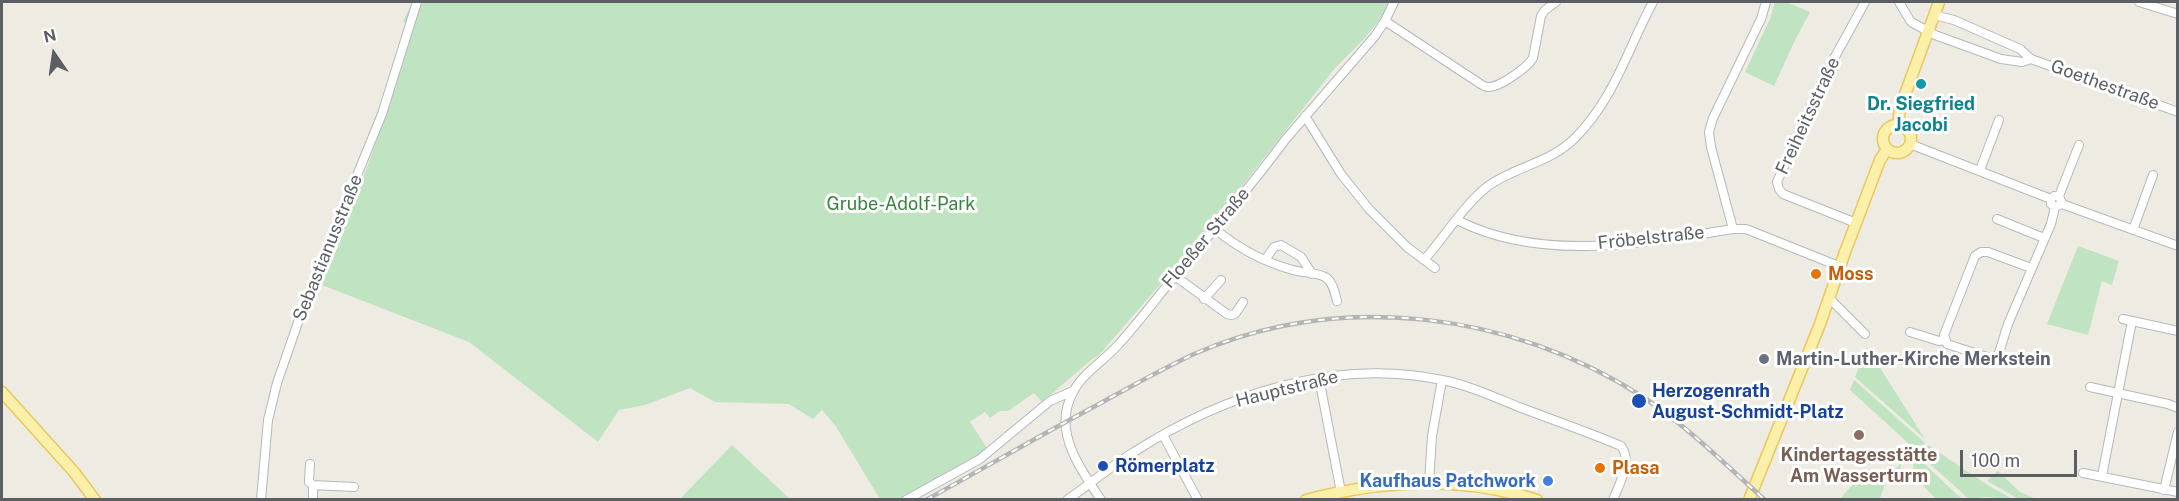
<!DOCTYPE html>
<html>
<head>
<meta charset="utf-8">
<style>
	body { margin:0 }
	#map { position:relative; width:2179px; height:501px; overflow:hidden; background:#edebe2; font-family:"Public Sans",sans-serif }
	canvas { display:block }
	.frame { position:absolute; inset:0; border:3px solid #5b5e62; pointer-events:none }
	.north { position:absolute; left:24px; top:24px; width:60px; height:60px; -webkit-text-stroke:4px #fff; paint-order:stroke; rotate:347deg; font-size:16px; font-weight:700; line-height:24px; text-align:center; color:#5b5e62 }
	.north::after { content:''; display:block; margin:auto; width:21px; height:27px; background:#5b5e62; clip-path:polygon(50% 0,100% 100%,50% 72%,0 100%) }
	.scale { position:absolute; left:1960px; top:450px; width:117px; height:27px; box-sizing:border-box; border:3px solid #5b5e62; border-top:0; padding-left:8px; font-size:18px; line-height:21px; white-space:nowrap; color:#5b5e62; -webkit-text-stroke:4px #fff; paint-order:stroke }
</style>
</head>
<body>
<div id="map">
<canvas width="2179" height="501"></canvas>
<div class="frame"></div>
<div class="north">N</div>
<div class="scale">100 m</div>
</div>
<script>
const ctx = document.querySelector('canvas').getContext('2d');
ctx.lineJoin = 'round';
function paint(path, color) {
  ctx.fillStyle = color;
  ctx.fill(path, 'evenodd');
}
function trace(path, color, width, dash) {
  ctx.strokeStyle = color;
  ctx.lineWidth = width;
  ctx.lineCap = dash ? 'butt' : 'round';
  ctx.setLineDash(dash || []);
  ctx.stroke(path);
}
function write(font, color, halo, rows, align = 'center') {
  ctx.font = font + ' "Public Sans",sans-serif';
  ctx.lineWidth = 6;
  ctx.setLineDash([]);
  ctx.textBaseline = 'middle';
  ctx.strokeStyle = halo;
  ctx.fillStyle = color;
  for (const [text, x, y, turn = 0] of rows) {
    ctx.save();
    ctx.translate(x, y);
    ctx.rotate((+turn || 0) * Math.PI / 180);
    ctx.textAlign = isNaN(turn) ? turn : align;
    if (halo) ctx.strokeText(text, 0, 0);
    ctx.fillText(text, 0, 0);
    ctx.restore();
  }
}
paint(new Path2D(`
	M413 2H1389C1379 27 1354 49 1335 68L1208 229 1099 355 1091 360 1042 402 1034 393 1008 411H1000L990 418 985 412 970 422 989 451 902 499H880L835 425 822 410 813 419 789 404 715 402 690 388 645 405 619 410 598 442 469 342 322 285C354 201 389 116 412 29L403 21Z
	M1775 2H1786L1810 12 1795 40 1774 86 1745 72 1770 19Z
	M2078 246 2119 261 2112 285 2102 281 2088 335 2047 324Z
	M1867 347 1925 439 1855 377Z
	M1854 380 1925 443 1918 452 1850 390Z
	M732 445 790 499H680Z
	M1928 445 1989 486 2009 497 2010 499 1986 497 1969 499 1920 455Z
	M1918 458 1962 499H1936L1914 476 1913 459Z
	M1901 463 1900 471C1888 477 1883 487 1880 499H1840L1859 477 1875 485 1882 483Z
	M1998 471 2020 492 2036 499H2019L1987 481Z`), '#c0e3c1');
const minor = new Path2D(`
	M1899 2 1911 22 1935 35 2001 59 2022 62 2031 59
	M2139 2 2178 14
	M1934 15 1954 20 2020 49 2031 59 2178 112
	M1385 21 1479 83C1482 85 1485 87 1488 87 1499 88 1528 67 1533 58L1541 16 1545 10 1556 2
	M1305 116 1341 174 1369 209 1407 247 1435 268
	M1910 144 2051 199 2054 196H2059L2062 204 2055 207 2051 204V199
	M1980 170 1999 120
	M2059 196 2079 145
	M2062 204 2178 246
	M1997 219 2044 238
	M1457 220C1541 263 1644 243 1733 229H1746L1841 267
	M1856 223 1783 194 1779 189 1777 182 1825 75 1865 2
	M1215 229C1238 248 1263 262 1293 270 1303 273 1315 272 1325 277 1333 282 1335 293 1337 301
	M1733 229 1711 147 1709 132 1713 118 1761 19 1766 2
	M2133 230 2153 175
	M1425 259C1445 236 1464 205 1488 186 1516 166 1551 163 1576 137 1614 99 1628 48 1653 2
	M1265 260 1274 247 1281 245 1301 257 1312 274
	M2031 268 1988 252H1981L1975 256 1944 335 1947 344 1990 358H1994L1999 353 2008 324 2051 224 2055 207
	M1175 276 1227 314 1231 315 1235 314 1243 302
	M1204 299 1221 280
	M1830 299 1865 334
	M2123 319 2178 331
	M1910 332 1939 341 1944 340
	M1319 378 1341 492
	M2090 387 2168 404 2178 408
	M1163 435 1198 500
	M310 464 309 482 313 485V500
	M2083 473 2178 492
	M2102 476 2132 321
	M1429 482 1432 436 1442 380
	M313 485 354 487
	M2164 490 2178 432
	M261 500 268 420 277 383 303 308 382 114 417 2
	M906 500 980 459 1050 401 1073 391
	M1067 500C1090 484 1111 466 1134 452 1223 395 1335 357 1442 380 1468 385 1494 397 1519 407 1553 420 1588 432 1621 446 1633 461 1619 484 1613 500
	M1101 500C1084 474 1059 441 1067 408 1075 376 1097 368 1118 345 1139 322 1158 296 1179 271 1215 228 1252 185 1285 140L1375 36 1385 21 1394 2`);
const major = new Path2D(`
	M1898 125 1900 108 1939 2
	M1883 139a14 14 0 1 1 28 0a14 14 0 1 1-28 0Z
	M2 392 74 472 95 500
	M1306 500C1382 480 1462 476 1537 500
	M1749 500 1820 324 1845 252 1880 160 1887 149`);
trace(minor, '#b5b8bc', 10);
trace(major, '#eac85e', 13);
trace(minor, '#fff', 8);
trace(major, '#fbf0a9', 10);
const rail = new Path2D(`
	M926 500C984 468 1041 435 1099 404 1130 387 1162 369 1194 354 1340 290 1511 312 1643 397 1687 426 1726 465 1765 500`);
trace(rail, '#b3b4b4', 4.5);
trace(rail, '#fff', 2, [7]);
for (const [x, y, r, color] of [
	[1921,84,6,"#0f9aa8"],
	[1816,274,6,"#e8710a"],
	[1764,359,6,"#6b7280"],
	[1639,401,8,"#1a4fb4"],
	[1859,435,6,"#8d6e63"],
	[1103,466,6,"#1a4fb4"],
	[1600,468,6,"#e8710a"],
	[1548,481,6,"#3f7fe0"]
]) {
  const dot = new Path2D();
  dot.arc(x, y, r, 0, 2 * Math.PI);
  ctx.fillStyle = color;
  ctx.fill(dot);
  trace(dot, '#fff', 2);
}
write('18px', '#5b5e62', '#fff', [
	["Goethestraße",2105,85,20],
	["Freiheitsstraße",1808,116,-65],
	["Floeßer Straße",1206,238,-50],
	["Fröbelstraße",1651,238,-6],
	["Sebastianusstraße",328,248,-68],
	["Hauptstraße",1287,389,-14]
]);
write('bold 18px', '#0d838f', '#fff', [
	["Dr. Siegfried",1921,104],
	["Jacobi",1921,125]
]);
write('18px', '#39833f', '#fff', [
	["Grube-Adolf-Park",901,204]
]);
write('bold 18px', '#c56008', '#fff', [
	["Moss",1828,274],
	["Plasa",1612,468]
], 'left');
write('bold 18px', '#5b616d', '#fff', [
	["Martin-Luther-Kirche Merkstein",1776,359]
], 'left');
write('bold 18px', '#164399', '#fff', [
	["Herzogenrath",1652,391],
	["August-Schmidt-Platz",1652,412],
	["Römerplatz",1115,466]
], 'left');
write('bold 18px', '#785e54', '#fff', [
	["Kindertagesstätte",1859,455],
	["Am Wasserturm",1859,476]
]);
write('bold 18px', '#366cbe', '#fff', [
	["Kaufhaus Patchwork",1536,481]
], 'right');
</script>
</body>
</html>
